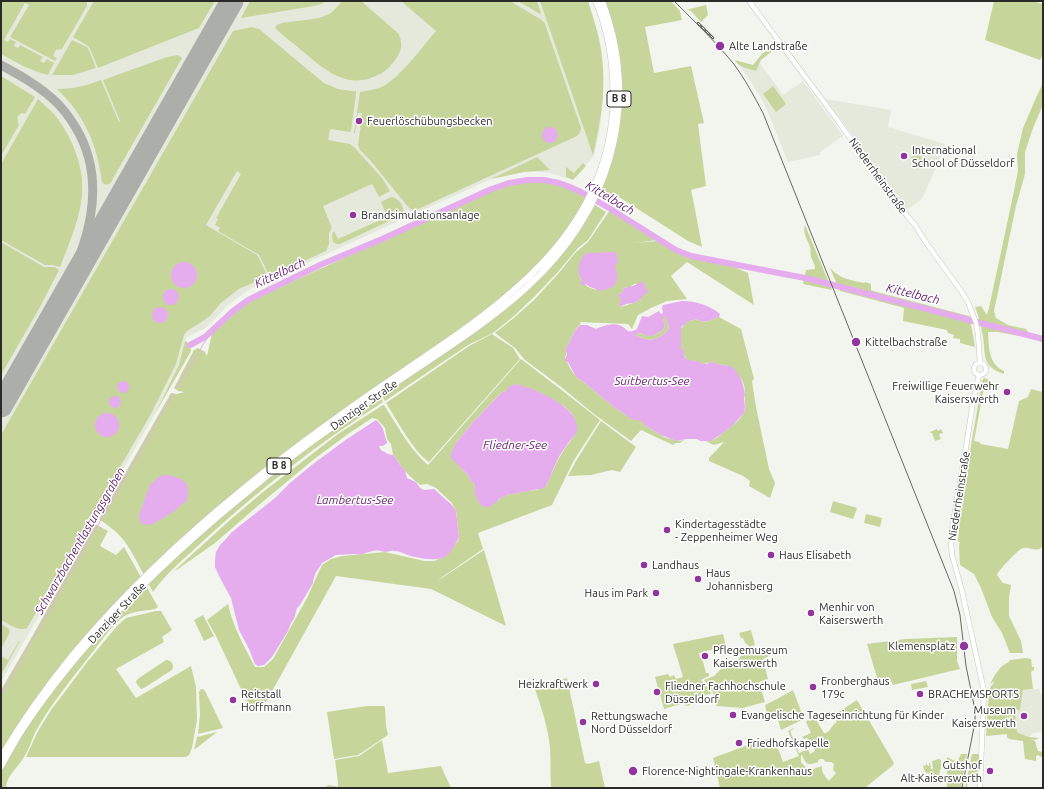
<!DOCTYPE html>
<html>
<head>
<meta charset="utf-8">
<style>
	body { margin:0 }
	#map { position:relative; width:1044px; height:789px; overflow:hidden; background:#f2f4ee; font-family:Ubuntu,sans-serif }
	canvas { display:block }
	.frame { position:absolute; inset:0; border:2px solid #2a2a28; pointer-events:none }
</style>
</head>
<body>
<div id="map">
<canvas width="1044" height="789"></canvas>
<div class="frame"></div>
</div>
<script>
const ctx = document.querySelector('canvas').getContext('2d');
ctx.lineJoin = 'round';
function paint(path, color) {
  ctx.fillStyle = color;
  ctx.fill(path, 'evenodd');
}
function trace(path, color, width, dash) {
  ctx.strokeStyle = color;
  ctx.lineWidth = width;
  ctx.lineCap = dash ? 'butt' : 'round';
  ctx.setLineDash(dash || []);
  ctx.stroke(path);
}
function write(font, color, halo, rows, align = 'center') {
  ctx.font = font + ' Ubuntu,sans-serif';
  ctx.lineWidth = 3;
  ctx.setLineDash([]);
  ctx.textBaseline = 'middle';
  ctx.strokeStyle = halo;
  ctx.fillStyle = color;
  for (const [text, x, y, turn = 0] of rows) {
    ctx.save();
    ctx.translate(x, y);
    ctx.rotate((+turn || 0) * Math.PI / 180);
    ctx.textAlign = isNaN(turn) ? turn : align;
    if (halo) ctx.strokeText(text, 0, 0);
    ctx.fillText(text, 0, 0);
    ctx.restore();
  }
}
paint(new Path2D(`
	M1 1H588L598 33 602 52 603 75V101L600 128 594 156 573 180 550 173 537 172H524L491 179 252 288 228 305 211 323 204 329 187 337 185 341 191 350V351L1 682Z
	M760 63 783 95 803 81 843 136 820 152V155L788 162 768 112 758 93 740 66 756 70Z
	M826 99 891 110 888 127 945 144 936 168 922 199 907 210Z
	M1039 689 1043 700V731L1034 733 1029 737H1022L1014 730V726L1017 710 1022 699 1023 690Z`), '#e5e9dc');
paint(new Path2D(`
	M1 1H87V6L62 49 56 50 53 56 57 58 55 61 10 37 29 5 25 3 4 40 8 42 10 39 16 42 14 46 18 48 20 45 43 57 40 61 44 63 47 59 54 63 48 75C31 71 17 63 1 54Z
	M94 1H215L199 28 98 68 90 49 88 46 73 37Z
	M250 1H326L321 4 314 6 241 18Z
	M342 1H361L399 34C404 48 400 54 392 64 386 72 377 76 368 79 340 86 321 66 301 50 292 42 283 36 275 28L277 25 282 23C295 21 318 20 329 14 334 11 338 6 342 1Z
	M401 1H510L540 19 545 23 546 27 581 128C581 132 579 135 575 137L416 210H414L409 208 370 160 360 150 358 145 360 130H361L360 128 362 113H358L355 133H354L360 92C366 91 373 90 379 88 398 81 422 47 436 31Z
	M518 1H537L541 13 540 14Z
	M540 1H588C593 18 599 34 601 51 607 86 601 121 593 155Z
	M604 1H671L680 11 682 20 645 27 654 73 691 66 704 123 698 124 706 186 691 190 695 209 702 247 688 241 619 197 612 205 604 197 598 196C604 182 609 167 613 152 615 146 618 139 619 132 625 88 619 42 604 1Z
	M994 1H1032L1043 4V54L1040 60 985 40Z
	M706 5 708 15 701 22 691 11 686 10Z
	M252 27 259 29 324 83 338 89 351 91H356V94L351 131 350 132 330 129 328 140 350 144 355 148 382 178 390 191 379 197 372 184 323 206 332 228 329 233V244L326 251 271 276 269 275 259 255 218 231 220 228 215 225 218 219 216 218 241 174 237 171 206 225 257 255 259 258 267 275 266 277 239 289 231 295 220 304 210 316 200 323 187 331 184 335 176 364 152 412 27 628C18 632 9 624 1 620V435L233 31Z
	M72 40 87 47 89 50 96 68 73 75H52Z
	M775 46V49L761 60 760 62 756 71C748 68 739 68 735 60L753 65 762 54 768 49 769 50Z
	M178 55 181 57 182 58 111 182C109 185 107 185 104 184L102 182C97 144 85 116 57 89 72 89 86 86 101 80L119 122 120 121 103 80 167 57Z
	M1 76 35 97 25 114 22 113C16 115 17 120 19 125L1 156Z
	M1043 83V101L1042 107 1033 128 1025 152V174L1016 206 994 311 996 318 1008 325 1026 329 1029 334 1019 336 998 332H988C989 346 988 364 1004 371V374C981 366 986 356 983 337 981 327 979 316 975 307L981 306 987 315 989 308 1014 191 1018 171 1017 154 1023 128 1035 100Z
	M773 86 786 104 776 112 763 94Z
	M38 99C43 104 49 109 54 114 72 136 85 168 82 196 79 221 69 244 60 267L52 265H45L1 240V164Z
	M920 154 922 160 918 161 919 165 915 167 911 157Z
	M537 157 550 170 524 172 491 179Z
	M583 163 586 166 573 180 566 177V167L574 173Z
	M528 181C550 181 568 185 586 196L582 207 557 244 522 281 466 327 321 426 245 484 197 525 144 575C137 563 131 548 121 537 115 530 107 525 99 519L171 393 177 394 184 392 178 391 174 388 194 350 198 348 205 352 207 356 212 333 248 302 490 191 510 184Z
	M391 197H393C400 200 406 208 402 215L340 244H337L333 242 332 236 333 232 334 231 338 239 387 217 381 202Z
	M595 205 606 212 588 240 578 248 557 273 533 298 514 316 493 333 468 345 385 401 381 395 501 312 579 230Z
	M610 210 658 240 634 243 658 241 674 250 690 257 736 267 737 268 748 273 754 305 687 262 671 276 687 299 667 301 651 308 638 315 632 329 628 324 579 322 581 323 574 332 569 343 565 350 567 352 565 357 570 368 576 377 586 384 614 407 629 417 633 420 640 419 646 426 664 437 677 441 684 440 680 443H676L673 445 641 430 631 441 594 414 560 386 525 360 515 348 495 333 515 317 534 300 558 274 575 253 588 242ZM615 265 596 290 588 287 582 281 580 278 579 267ZM634 284H638L641 299C635 303 628 305 620 307L621 300 618 294 622 293 624 288 630 287Z
	M805 225 832 290 803 284 806 270 815 269C815 264 813 262 811 257 810 254 811 250 810 247 808 240 802 233 805 225Z
	M1 242 44 267H55L59 270 40 307 1 375Z
	M830 268C842 280 848 279 864 283L865 282 871 284V290L873 291 969 316 973 335 975 347 960 343V339L953 338 954 335 948 333 947 330 903 321 904 308 867 298 869 294 867 298 840 291Z
	M663 316H665L669 327C668 332 665 333 661 336 652 342 645 340 636 335V333H638C649 335 658 338 665 326L663 318Z
	M719 317 741 329 754 379 752 381 756 407 769 469 775 483 770 498 749 486 750 481 743 476 709 461V458L724 442 714 445 705 441C714 443 721 434 728 429 735 423 744 417 745 408 746 404 744 402 745 398 745 393 745 385 742 380 739 375 733 371 730 366L721 365 712 362 704 364 695 361H689L687 360 681 349V328L686 324 687 321H690L697 319C705 325 711 319 719 317Z
	M492 334 513 348 520 359 429 462C413 451 397 420 386 403L469 346Z
	M185 341 187 342 191 350V351L155 414 179 365Z
	M521 359 559 388 600 420 574 460 552 505 478 533 483 549 438 580 442 578 484 550 506 626 431 589 336 576 266 702 249 706 216 636 207 620 228 604C233 627 244 646 255 667H264L273 659 307 598 322 565 331 559 342 556 385 552 424 561H434L444 557 448 553 458 541 459 536 456 511 452 503 436 488 427 484 420 485C413 479 406 473 401 466 398 462 397 458 393 455L391 444 387 439 385 428 377 419 372 418 348 434 313 460 260 504 215 543 178 569 174 571 230 520 263 492 338 434 383 405H384C398 426 409 449 428 465ZM507 391 564 406 572 414 577 430C573 439 566 446 561 455 555 464 551 475 547 485L536 490 527 491 507 495 502 497 497 501 477 499C475 493 476 487 473 482L471 481 468 475 462 469 456 443 474 421 494 400 502 392Z
	M985 378 989 380 987 388H984L974 441 979 442 981 444 1008 449 1019 401 1028 397 1031 389 1043 392V544C1039 556 1029 544 1021 549 1016 552 999 570 997 575L1003 583 1011 585 1009 597V616L1021 641 1023 653H1010L1002 633 992 617 981 588 974 574 960 565 959 546 960 542H958L961 504 982 381 983 379Z
	M379 396 383 402C319 443 258 490 202 542 185 558 166 573 153 592L148 583 179 553 288 461Z
	M601 421 636 447 620 472 612 470 591 475 568 476 576 461Z
	M937 429 938 431 941 429 943 433 939 434 941 439 935 441 932 433H931L930 432Z
	M833 501 857 508 853 519 830 512Z
	M866 514 882 518 880 527 864 523Z
	M95 524 108 531 100 546 116 555 124 547 158 607 155 609C145 611 132 611 123 617 112 625 103 639 95 649 75 675 53 701 37 729 32 738 30 748 24 757 18 768 7 774 6 788H1V690L33 635Z
	M156 611H161L172 630 162 637 164 642 116 669 136 698 191 666 196 687 197 720 192 748 189 755 186 757H26L38 731 51 710 88 661 117 626 126 618Z
	M203 615 214 636 204 641 194 620Z
	M1 624 8 628 10 632 1 649Z
	M751 630 755 645 749 647 747 644 745 643 743 638H741L739 633Z
	M723 634 726 646 699 653 700 658H702L706 673H709V676L701 680 710 690 711 694 705 695V698L696 700 695 699 690 701 691 705 686 706 684 703 664 709 655 677 668 674 670 677 674 675 676 679 683 677 673 644Z
	M957 637V661L960 669 893 685 889 677 878 681 867 644 906 639Z
	M19 641H20L1 675V656L8 660Z
	M765 648 766 651 767 650 769 656 763 659 768 679 759 682 765 702 743 708 716 706 713 692 704 680 714 676 721 669 731 667 735 664 741 656Z
	M1026 658 1031 659 1032 667H1034V670L1031 672 1033 689 1023 690 1020 710H1017L1014 726 1016 728 1018 733 1029 737 1039 738 1035 740 1030 739 1035 741 1037 748 1038 751 1043 752V758L1038 755 1036 756V761L1025 759 1023 741 1009 739 1007 737V734L986 736 989 692 990 688 995 681 990 684C995 675 999 666 1009 662L1010 660Z
	M166 660C171 660 175 665 172 670L144 688 141 689 137 684 136 681 139 678Z
	M567 678 585 763 588 764 599 761 605 788H551C550 774 551 761 550 747 548 727 541 707 535 689Z
	M926 681 928 687 912 690 911 684Z
	M201 689H203L205 691 223 728 198 734 200 715 199 692Z
	M793 690 804 719 781 730 777 717 768 720 765 705 777 699Z
	M857 700 894 763 893 765 865 788H720L713 758 748 745 749 742 754 741 756 743 774 737 783 762 799 756 788 731 794 728V729L790 731 799 753 808 749 810 754 815 751 811 742H810L807 738 804 739 802 737 811 733 806 722C809 718 811 719 815 718L824 733H826C832 730 831 725 837 722L835 719 837 713ZM801 755H802C806 765 808 766 818 762L819 759H823L826 762H831L834 764 833 770 836 773 829 781C825 776 821 772 822 766L813 769 810 771H809L801 762Z
	M367 706H384L385 708 386 726 388 735 358 755 334 759 327 712Z
	M217 732 194 750 197 737Z
	M382 740 388 773 441 766 451 788H324L329 785 338 787V783L335 760 359 756Z
	M961 754H967L961 788H947V757L957 762Z
	M972 754H979V777L978 778H974V775H971V777H968L967 788H965Z
	M939 759 941 760V769L940 770 939 777H937L936 775H931L925 772 923 766 926 765V763L928 766H929V763H930L931 769H933L932 761Z`), '#c6d69b');
paint(new Path2D(`
	M542 135a8 8 0 1 1 16 0a8 8 0 1 1-16 0Z
	M616 252 618 262 615 266C620 285 616 288 598 291 594 287 589 288 586 284L583 286 580 283 582 281C576 272 578 259 587 253Z
	M171 275a13 13 0 1 1 26 0a13 13 0 1 1-26 0Z
	M642 281 648 291 646 294 642 296 641 299 634 303 626 304 620 307C619 300 623 300 617 294L622 293 624 288C630 287 637 285 642 281Z
	M163 297a8 8 0 1 1 16 0a8 8 0 1 1-16 0Z
	M682 301C696 301 709 305 720 314L719 317C711 319 705 325 697 319L690 321H687L686 324 681 327V349L684 351C684 360 687 360 695 361 699 361 701 363 704 364H707L708 363 712 362 721 365 730 366 735 369 742 381 745 394 744 400 745 406 744 413 732 426 729 428 723 433 711 441H700L697 439H687L676 441 661 435 646 426 640 420H633L614 407 586 384 576 377 568 362 565 361 567 353 565 350 569 343 574 332 580 325H587L596 329C602 326 613 323 619 325 628 328 626 335 637 329L642 316 648 317 659 311 661 314 663 313 662 308 663 305ZM663 316H665L669 327C668 332 665 333 661 336 652 342 645 340 636 335V333C646 332 647 340 658 333 662 331 663 330 665 326L663 318Z
	M152 315a8 8 0 1 1 16 0a8 8 0 1 1-16 0Z
	M117 387a6 6 0 1 1 12 0a6 6 0 1 1-12 0Z
	M515 384C532 387 581 407 577 430 576 436 572 438 569 442 566 446 563 451 560 455 557 461 553 468 551 475 549 480 548 484 544 488L507 495C506 496 503 497 501 498 498 499 497 502 494 504 487 510 480 507 477 499 475 494 474 491 475 487L473 482H471L468 475 451 458V453L456 443 474 421 502 392 507 391 508 387Z
	M109 402a6 6 0 1 1 12 0a6 6 0 1 1-12 0Z
	M95 425a12 12 0 1 1 24 0a12 12 0 1 1-24 0Z
	M376 420C385 428 383 432 387 442V443L383 446H379L381 450 388 454 393 455 396 458 400 465 405 470 407 478 416 482 420 488 424 490 434 489 453 506 456 511 459 537C457 542 450 554 445 557 438 561 423 559 415 557 408 556 401 551 394 551 391 550 388 552 385 552 381 551 377 550 373 551 366 552 362 556 355 554L336 555 322 563 315 574 314 578 313 581V583L300 605 297 608 294 619 291 623 288 631 272 657 264 665 258 666 255 664 249 649 239 630 231 598 219 576 215 567V560L216 552 220 545 226 539 232 532 275 498 290 483 313 464 347 439Z
	M167 475C176 477 186 479 188 488 189 492 187 498 187 501L181 505 175 511 153 524 145 525 140 522 139 515 150 485 160 476Z`), '#e6adee');
trace(new Path2D(`
	M176 388 211 332
	M1 695 173 394
	M325 788 332 787 341 788`), '#e6adee', 1);
trace(new Path2D(`
	M190 345 205 337 232 312 248 300 320 265 382 239 489 190 509 183 528 180H544L559 183 570 187 581 192 609 208 660 240 676 250 691 256 810 279 1043 339`), '#e6adee', 6);
trace(new Path2D(`
	M1 65C19 75 38 85 54 100 63 108 70 118 76 128 110 185 86 248 60 302`), '#acaea9', 9);
trace(new Path2D(`
	M1 406 232 1`), '#acaea9', 23);
const secondary = new Path2D(`
	M749 1 838 121 873 171 908 217 915 225 927 244 961 291 968 302 976 323 978 334 980 363
	M974 369a6 6 0 1 1 12 0a6 6 0 1 1-12 0Z
	M979 375 973 402 966 447 952 529 951 542 952 555 962 591 984 691 980 788`);
const highway = new Path2D(`
	M1 757C22 722 46 688 72 656 124 593 185 536 248 485 290 451 333 420 376 390 479 319 602 251 613 112 615 74 611 36 596 1
	M1 766C8 754 15 741 22 730 82 639 166 558 250 490 295 452 343 419 392 385 438 354 485 325 526 288 609 213 642 107 602 1`);
trace(secondary, '#c5c7c1', 5.5);
trace(highway, '#c5c7c1', 7);
trace(secondary, '#fff', 4.5);
trace(highway, '#fff', 6);
trace(new Path2D(`
	M674 1C694 21 715 41 733 63 745 79 754 96 763 113L954 591 960 615 966 666 975 710V722L962 788`), '#676764', 1);
const rail = new Path2D(`
	M698 23 713 38`);
trace(rail, '#676764', 2.5);
trace(rail, '#fff', 1, [3]);
for (const [x, y, r, color] of [
	[720,46,5,"#91349e"],
	[359,121,4,"#91349e"],
	[904,156,4,"#91349e"],
	[353,215,4,"#91349e"],
	[856,342,5,"#91349e"],
	[1007,392,4,"#91349e"],
	[667,530,4,"#91349e"],
	[771,555,4,"#91349e"],
	[644,565,4,"#91349e"],
	[698,579,4,"#91349e"],
	[656,593,4,"#91349e"],
	[811,613,4,"#91349e"],
	[964,646,5,"#91349e"],
	[705,656,4,"#91349e"],
	[596,684,4,"#91349e"],
	[813,687,4,"#91349e"],
	[657,692,4,"#91349e"],
	[920,694,4,"#91349e"],
	[233,700,4,"#91349e"],
	[733,715,4,"#91349e"],
	[1024,716,4,"#91349e"],
	[583,722,4,"#91349e"],
	[739,743,4,"#91349e"],
	[633,771,5,"#91349e"],
	[990,771,4,"#91349e"]
]) {
  const dot = new Path2D();
  dot.arc(x, y, r, 0, 2 * Math.PI);
  ctx.fillStyle = color;
  ctx.fill(dot);
  trace(dot, '#fff', 1.5);
}
for (const [x, y, w] of [
	[619,99,24],
	[279,466,24]
]) {
  const box = new Path2D();
  box.roundRect(x - w / 2, y - 8, w, 16, 3);
  ctx.fillStyle = '#fff';
  ctx.fill(box);
  trace(box, '#2a2a28', 1);
}
write('bold 10px', '#2a2a28', null, [
	["B 8",619,99],
	["B 8",279,466]
]);
write('11px', '#2a2a28', '#fff', [
	["Alte Landstraße",729,46],
	["Feuerlöschübungsbecken",367,121],
	["International",912,150],
	["School of Düsseldorf",912,163],
	["Brandsimulationsanlage",361,215],
	["Kittelbachstraße",865,342],
	["Freiwillige Feuerwehr",999,386,"right"],
	["Kaiserswerth",999,399,"right"],
	["Kindertagesstädte",675,524],
	["- Zeppenheimer Weg",675,537],
	["Haus Elisabeth",779,555],
	["Landhaus",652,565],
	["Haus",706,573],
	["Johannisberg",706,586],
	["Haus im Park",648,593,"right"],
	["Menhir von",819,607],
	["Kaiserswerth",819,620],
	["Klemensplatz",955,646,"right"],
	["Pflegemuseum",713,650],
	["Kaiserswerth",713,663],
	["Fronberghaus",821,681],
	["179c",821,694],
	["Heizkraftwerk",588,684,"right"],
	["Fliedner Fachhochschule",665,686],
	["Düsseldorf",665,699],
	["Reitstall",241,694],
	["Hoffmann",241,707],
	["BRACHEMSPORTS",928,694],
	["Museum",1016,710,"right"],
	["Kaiserswerth",1016,723,"right"],
	["Evangelische Tageseinrichtung für Kinder",741,715],
	["Rettungswache",591,716],
	["Nord Düsseldorf",591,729],
	["Friedhofskapelle",747,743],
	["Gutshof",982,765,"right"],
	["Alt-Kaiserswerth",982,778,"right"],
	["Florence-Nightingale-Krankenhaus",642,771]
], 'left');
write('11px', '#2a2a28', '#fff', [
	["Niederrheinstraße",878,176,54],
	["Danziger Straße",364,405,-35],
	["Niederrheinstraße",959,496,-81],
	["Danziger Straße",117,613,-47]
]);
write('italic 12px', '#662470', '#fff', [
	["Kittelbach",610,198,31],
	["Kittelbach",280,273,-25],
	["Kittelbach",913,294,14],
	["Suitbertus-See",652,381],
	["Fliedner-See",515,445],
	["Lambertus-See",355,500],
	["Schwarzbachentlastungsgraben",80,541,-60]
]);
</script>
</body>
</html>
